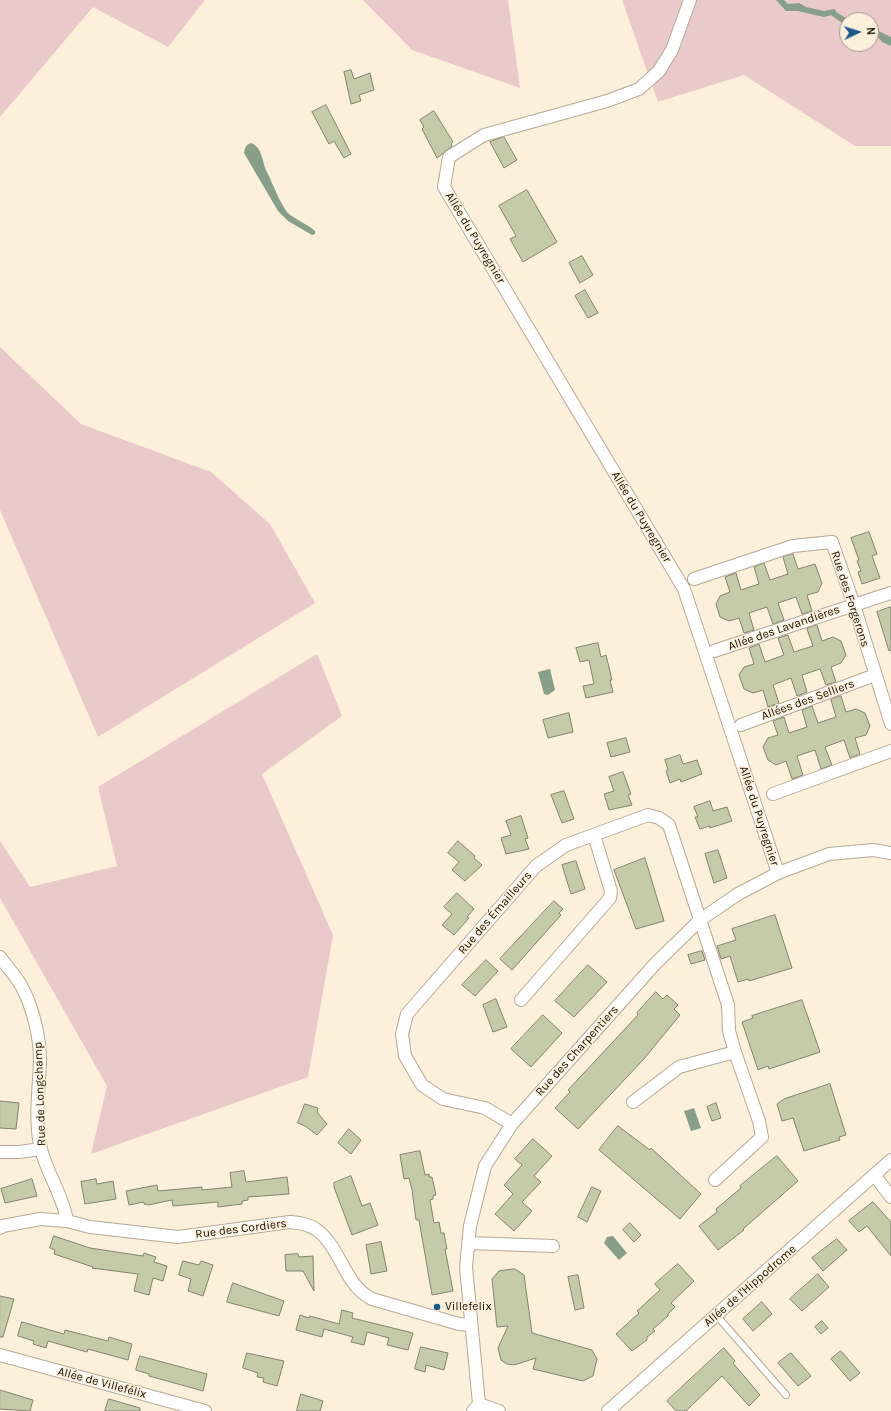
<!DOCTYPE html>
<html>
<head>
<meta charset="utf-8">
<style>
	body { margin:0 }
	#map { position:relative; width:891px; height:1411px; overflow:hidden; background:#fdf0da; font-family:Karla,sans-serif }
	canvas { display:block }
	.north { position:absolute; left:839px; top:12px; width:40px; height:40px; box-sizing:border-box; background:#fdf0da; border:1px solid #a19787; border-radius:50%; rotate:86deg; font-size:11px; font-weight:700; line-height:16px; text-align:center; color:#16120a }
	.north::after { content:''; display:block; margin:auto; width:14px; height:18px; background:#175a8f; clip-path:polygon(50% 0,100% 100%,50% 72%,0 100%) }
</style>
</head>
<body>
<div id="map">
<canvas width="891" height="1411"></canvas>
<div class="north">N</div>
</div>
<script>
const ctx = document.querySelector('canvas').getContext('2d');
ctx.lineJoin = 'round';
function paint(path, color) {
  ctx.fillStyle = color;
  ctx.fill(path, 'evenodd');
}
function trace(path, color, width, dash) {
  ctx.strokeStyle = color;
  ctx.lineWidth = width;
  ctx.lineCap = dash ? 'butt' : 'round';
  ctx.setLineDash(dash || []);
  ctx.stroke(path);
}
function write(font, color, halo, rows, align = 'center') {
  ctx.font = font + ' Karla,sans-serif';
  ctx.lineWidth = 3;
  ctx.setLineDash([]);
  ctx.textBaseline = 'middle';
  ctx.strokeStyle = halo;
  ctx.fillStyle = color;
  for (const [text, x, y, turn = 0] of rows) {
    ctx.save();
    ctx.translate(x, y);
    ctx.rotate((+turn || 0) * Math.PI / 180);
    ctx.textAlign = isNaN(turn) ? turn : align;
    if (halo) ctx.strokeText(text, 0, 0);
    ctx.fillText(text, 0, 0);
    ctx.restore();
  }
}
paint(new Path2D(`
	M0 0H205L168 47 93 7 0 117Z
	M363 0H508L520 88 412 50Z
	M622 0H891V146H855L744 75 658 102ZM847 20H871V44H847Z
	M0 347 81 424 211 472 270 524 315 603 98 737 0 510Z
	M317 654 342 716 262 774 333 935 308 1077 91 1154 107 1086 0 898V841L30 887 117 866 98 787Z`), '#eac9cb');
paint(new Path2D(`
	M776 0H784L788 4 799 3 806 7 824 11 835 9 836 12 846 18 847 30 841 25 842 23 831 15 824 17 798 11H786Z
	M871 27 891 37V46L882 42 877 36 875 42 871 41Z
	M251 143C263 147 262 163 267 172 272 182 282 208 289 214 297 220 307 224 315 231V234L312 235 288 221 278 211 244 153C245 147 246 145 251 143Z
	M550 669 555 690 548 695 544 694 538 672Z
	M694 1108 701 1128 691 1131 684 1111Z
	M613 1236 627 1253 619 1260 604 1243 607 1237Z`), '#869f88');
const building = new Path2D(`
	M351 70 354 79 370 73 374 90 359 95 361 101 351 104 344 72Z
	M326 105 351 154 344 158 334 141 329 144 312 112Z
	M434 111 453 142 451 144 452 146 437 158 422 129 424 127 420 120Z
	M504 137 517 160 504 168 490 142Z
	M527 190 557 242 523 262 510 239 516 236 499 206Z
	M582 256 593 275 580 283 569 263Z
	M585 290 598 313 588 318 575 296Z
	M869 532 877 554 872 556 880 578 862 584 858 572 861 571 857 561 859 560 851 538Z
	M793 554 798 569 815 564 822 583 818 592 807 595 812 611 802 614 796 597 778 603 784 620 773 624 767 607 749 613 754 630 744 633 739 618 729 621 720 617 716 604 720 596 730 592 725 577 736 573 741 590 759 584 754 567 764 563 770 580 788 574 783 557Z
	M891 607V650L889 651 877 612Z
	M817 625 822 641 833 637 841 641 846 655 841 663 831 667 836 682 826 685 820 669 802 675 807 692 797 696 791 678 773 685 779 703 768 707 763 690 753 693 744 689 739 675 744 667 754 664 749 648 759 644 765 662 784 655 778 638 788 635 794 652 813 646 807 629Z
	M598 643 601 657 606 655 612 680H610L613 692 586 698 583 686 594 684 589 660 580 662 576 648Z
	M841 696 846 712 856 709 865 713 870 726 866 735 855 738 860 754 850 758 844 740 825 747 832 765 821 769 815 750 797 756 803 775 792 779 786 761 776 765 768 760 763 747 768 738 778 735 773 721 784 717 789 733 807 727 802 710 812 706 818 723 836 717 831 700Z
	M569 713 573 732 548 738 543 720Z
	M626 738 630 752 611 757 607 743Z
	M680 755 683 764 697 760 702 774 681 782 680 779 670 783 666 771 668 770 665 760Z
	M623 772 631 794 628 795 632 805 609 810 604 794 614 791 609 777Z
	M564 791 574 819 562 823 551 795Z
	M710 801 713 811 727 807 732 821 710 828V826L700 829 695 817H698L694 807Z
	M521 816 528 838 525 839 529 849 506 854 501 838 511 835 506 821Z
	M458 841 475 856 474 858 482 865 465 881 452 870 459 862 448 853Z
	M718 850 727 878 714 883 705 854Z
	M645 858 664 921 636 929 614 870Z
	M576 861 585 889 571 894 562 865Z
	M457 893 474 909 467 917 469 918 454 935 442 925 452 914 444 907Z
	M554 901 563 909 559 913 561 915 512 970 500 959Z
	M775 915 792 968 749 981 748 979 738 982 730 956 721 959 717 946 736 940 732 929Z
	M702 951 705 960 691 964 688 955Z
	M486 960 498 971 475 996 462 985Z
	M588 965 607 982 574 1017 555 1001Z
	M656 992 663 999 667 995 678 1005 674 1009 680 1015 643 1060 578 1129 555 1108 570 1092 568 1090 638 1015 637 1013Z
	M496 999 507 1027 493 1032 483 1005Z
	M802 1000 820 1052 769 1069 768 1066 758 1070 742 1022 753 1018 752 1016Z
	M543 1015 562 1033 531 1067 511 1049Z
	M830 1084 846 1135 839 1137 840 1140 804 1151 793 1118 782 1121 777 1104 784 1099Z
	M0 1101 19 1103 16 1129 0 1128Z
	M716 1103 721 1118 712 1121 707 1107Z
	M305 1104 318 1108 317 1112 327 1124 317 1135 305 1126 298 1123Z
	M618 1126 650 1150 651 1148 701 1194 680 1219 599 1150Z
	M349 1129 361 1140 351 1154 338 1143Z
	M533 1139 552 1156 534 1176 541 1182 522 1202 532 1211 514 1231 495 1214 513 1194 504 1185 522 1165 515 1159Z
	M420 1151 425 1175 429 1174V1177H432L436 1195 433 1196V1199L430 1200 434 1223 439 1222 441 1233H444L447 1249H445L453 1291 432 1295 419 1220H416L412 1190 409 1178 404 1179 400 1155Z
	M777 1156 798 1181 743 1229 744 1230 718 1250 699 1226 717 1212 716 1209 741 1188 740 1186Z
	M244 1171 246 1182 287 1177 289 1194 248 1197V1200L242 1201V1204L218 1207V1202L173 1206 172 1200 148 1205 144 1204V1202L129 1205 126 1191 157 1185 158 1191 202 1187V1190L232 1187 230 1173Z
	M351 1176 362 1206 370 1203 378 1225 352 1235 334 1187V1183Z
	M32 1179 37 1196 5 1203 1 1189Z
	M96 1179 97 1184 113 1181 116 1199 85 1204 81 1182Z
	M592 1187 601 1191 587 1222 578 1217Z
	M873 1202 891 1222V1256L867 1226 859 1232 849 1221Z
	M630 1223 641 1235 634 1242 623 1230Z
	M54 1236 90 1248 143 1256 144 1253 156 1257 154 1262 167 1266 163 1281 153 1278 149 1295 134 1291 138 1274 92 1268 93 1267 54 1254 55 1250 50 1248Z
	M837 1239 847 1250 823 1271 812 1258Z
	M381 1242 387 1271 371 1274 366 1245Z
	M298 1254 299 1257 313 1256 314 1291 303 1271H286L285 1255Z
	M183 1261 199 1265 201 1261 213 1265 203 1296 188 1291 191 1279 179 1275Z
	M678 1264 694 1281 671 1303 675 1307 668 1314V1316L653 1329 655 1331 647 1337V1340L632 1351 616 1334 639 1313 637 1311 660 1290 655 1284Z
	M515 1269 524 1275 532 1333 592 1350 597 1359 593 1376 583 1381 533 1369 536 1358 514 1365 507 1364 501 1360 498 1348 508 1326 497 1327 492 1279 499 1271Z
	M818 1274 829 1287 802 1311 790 1299Z
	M578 1275 584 1308 575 1310 568 1277Z
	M233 1283 284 1301 279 1316 227 1302Z
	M0 1296 14 1299 3 1337H0Z
	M762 1302 772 1314 753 1331 743 1319Z
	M342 1310 353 1313 352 1318 413 1333 408 1350 387 1345 389 1338 367 1332 364 1345 351 1342 353 1337 324 1329 322 1337 296 1330 300 1315 309 1318 310 1316 339 1324Z
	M822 1321 828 1328 821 1334 815 1327Z
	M22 1322 64 1334 65 1330 108 1341 109 1337 132 1344 128 1360 88 1349 87 1352 48 1341 46 1348 33 1344 34 1341 18 1336Z
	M421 1347 448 1353 444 1370 426 1365 425 1372 415 1369Z
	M724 1348 735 1361 733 1363 760 1395 749 1406 722 1376 686 1411H676L667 1401Z
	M841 1351 860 1373 850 1381 831 1359Z
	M247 1353 284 1361 277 1386 263 1382 264 1378 257 1377 258 1373 243 1368Z
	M791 1353 811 1376 798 1386 778 1363Z
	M140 1356 207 1374 203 1391 149 1376V1374L136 1370Z
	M0 1390 33 1400 30 1411 0 1409Z
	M301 1394 323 1401 320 1411H297Z
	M109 1399 140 1408V1411H105Z`);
paint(building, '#c5caa9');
trace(building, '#81846e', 1);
const lane = new Path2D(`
	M717 1316 786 1395`);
const street = new Path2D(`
	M690 0 672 50 659 71 639 89 607 101 484 135 449 157 444 187 684 589 778 873
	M694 579 793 546 832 542 854 605 891 724
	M714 651 891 593
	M741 725 875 675
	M773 794 891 751
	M0 957C7 967 16 976 22 987 33 1008 40 1037 40 1061 39 1090 34 1121 41 1149 47 1174 63 1195 67 1221
	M521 1000 610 898 611 891 594 835
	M512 1124 485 1108 443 1099 422 1085 405 1056 402 1034 407 1014 536 866 566 845 648 815 659 818 669 825 728 1005 729 1031 735 1052 679 1067 633 1102
	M0 1152H19L41 1149
	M875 1176 891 1197
	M715 1180 762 1137 759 1121 735 1052
	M0 1228 3 1226 40 1219 67 1221 90 1227 178 1237 290 1222C299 1223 309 1224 317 1230 341 1248 344 1285 372 1299L459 1324 470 1325
	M468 1243 553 1246
	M0 1355 205 1411
	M479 1404 499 1411
	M473 1411 479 1404 466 1267 470 1226 485 1166 512 1124 655 964 700 920 738 894 778 873 829 854 873 850 891 853
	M608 1411 891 1160`);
trace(lane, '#b5a995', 8);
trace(street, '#b5a995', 14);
trace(lane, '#fff', 6);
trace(street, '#fff', 12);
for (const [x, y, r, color] of [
	[437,1307,4,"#175a8f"]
]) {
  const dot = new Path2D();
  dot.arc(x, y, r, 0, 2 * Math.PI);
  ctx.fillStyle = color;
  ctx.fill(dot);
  trace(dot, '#fdf0da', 1.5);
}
write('12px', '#16120a', '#fdf0da', [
	["Allée du Puyregnier",475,238,59],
	["Allée du Puyregnier",641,517,59],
	["Rue des Forgerons",850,599,72],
	["Allée des Lavandières",784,628,-19],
	["Allées des Selliers",808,700,-20],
	["Allée du Puyregnier",759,816,72],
	["Rue des Émailleurs",495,913,-49],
	["Rue des Charpentiers",577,1051,-48],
	["Rue de Longchamp",40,1094,-92],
	["Rue des Cordiers",241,1229,-7],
	["Allée de l'Hippodrome",750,1286,-41],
	["Allée de Villefélix",102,1383,15]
]);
write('12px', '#16120a', '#fdf0da', [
	["Villefelix",445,1307]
], 'left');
</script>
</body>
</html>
